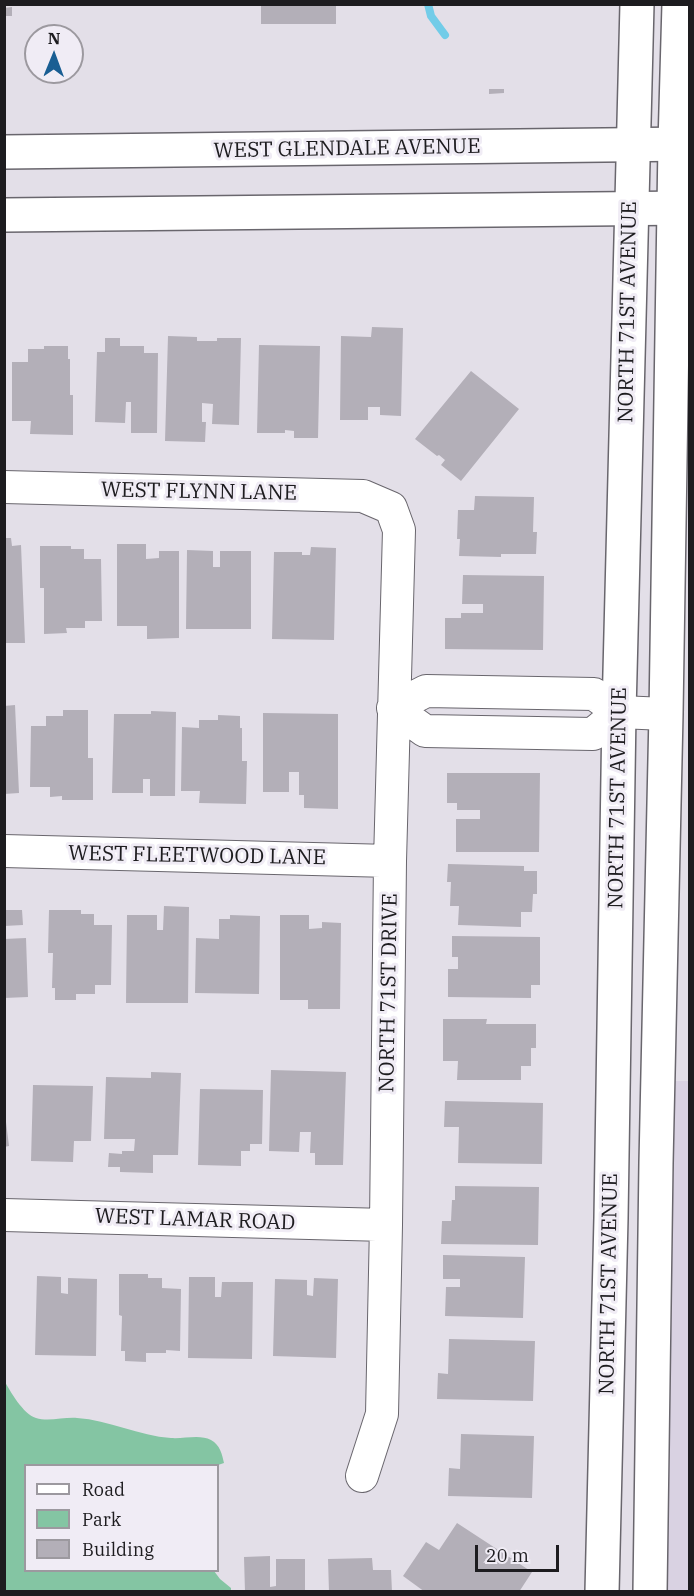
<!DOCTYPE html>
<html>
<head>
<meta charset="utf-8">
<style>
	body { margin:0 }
	#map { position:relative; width:694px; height:1596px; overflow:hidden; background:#e3dfe8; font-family:"IBM Plex Serif",serif }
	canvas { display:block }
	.frame { position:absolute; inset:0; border:6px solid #1d1c1f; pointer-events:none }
	.legend { position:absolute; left:24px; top:1464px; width:195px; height:108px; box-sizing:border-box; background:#f0ecf5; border:2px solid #9c999f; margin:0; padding:8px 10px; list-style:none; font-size:18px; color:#1d1c1f }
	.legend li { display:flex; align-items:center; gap:12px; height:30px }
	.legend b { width:30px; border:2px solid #9c999f }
	.north { position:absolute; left:24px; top:24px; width:60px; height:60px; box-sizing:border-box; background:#f0ecf5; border:2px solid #9c999f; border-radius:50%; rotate:1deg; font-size:16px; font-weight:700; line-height:24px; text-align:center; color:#1d1c1f }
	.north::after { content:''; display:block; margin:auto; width:21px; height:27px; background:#195e93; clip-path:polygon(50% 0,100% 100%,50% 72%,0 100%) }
	.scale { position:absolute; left:475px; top:1545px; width:84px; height:27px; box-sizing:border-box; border:3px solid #1d1c1f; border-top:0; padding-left:8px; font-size:18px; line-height:21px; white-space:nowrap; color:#1d1c1f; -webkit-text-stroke:4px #f0ecf5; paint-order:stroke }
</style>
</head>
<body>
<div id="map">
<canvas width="694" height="1596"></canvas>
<div class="frame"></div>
<ul class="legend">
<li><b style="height:8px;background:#fff"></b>Road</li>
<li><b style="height:16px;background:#84c5a3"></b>Park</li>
<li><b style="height:16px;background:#b3afb8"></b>Building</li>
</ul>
<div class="north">N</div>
<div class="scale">20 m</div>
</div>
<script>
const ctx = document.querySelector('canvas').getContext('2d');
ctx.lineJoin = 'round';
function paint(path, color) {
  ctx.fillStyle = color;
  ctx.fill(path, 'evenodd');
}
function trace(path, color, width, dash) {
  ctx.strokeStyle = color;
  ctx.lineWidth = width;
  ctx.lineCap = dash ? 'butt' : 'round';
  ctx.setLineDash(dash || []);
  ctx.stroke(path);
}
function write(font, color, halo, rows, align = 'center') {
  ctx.font = font + ' "IBM Plex Serif",serif';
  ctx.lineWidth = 6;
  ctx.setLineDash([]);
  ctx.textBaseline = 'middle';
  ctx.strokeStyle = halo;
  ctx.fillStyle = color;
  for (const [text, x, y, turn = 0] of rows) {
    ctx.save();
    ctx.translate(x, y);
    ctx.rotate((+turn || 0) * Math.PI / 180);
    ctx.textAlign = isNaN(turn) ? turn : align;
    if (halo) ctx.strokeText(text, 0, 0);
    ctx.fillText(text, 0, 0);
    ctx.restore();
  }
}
paint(new Path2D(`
	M675 1081H689L690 1591 666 1592Z`), '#d9d2e2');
paint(new Path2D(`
	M4 1380C10 1391 23 1414 36 1418 48 1422 64 1417 77 1418 109 1420 139 1436 171 1438 184 1439 200 1434 211 1440 220 1445 222 1454 224 1463L215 1466H26V1570L214 1571 220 1579 231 1588V1591H5Z`), '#84c5a3');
trace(new Path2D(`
	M428 4 431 16 445 35`), '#72cce8', 8);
paint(new Path2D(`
	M261 5H336V24H261Z
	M12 7V16H4V8Z
	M489 89H504V93L489 94Z
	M372 327 403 328 401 416 380 415V407H368V420H340L341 336 371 337Z
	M168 336 197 337V341H217V338H241L239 425 212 424 213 404 202 403V422H206L205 442 165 441Z
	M105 338H120V346H144V353H158L157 433H131V402H126L125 423 95 422 97 352H105Z
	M259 345 320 346 318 438H294V431L285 430V433H257Z
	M44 346H68V359H70V395H73V435L30 434 31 421H12V362H28V349H44Z
	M471 371 519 409 461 481 441 465 445 460 439 455 437 456 415 439Z
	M475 496 534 497 533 532H537L536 554H501V557L459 556 460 539H457L458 510H474Z
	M4 538H11L12 546 21 545 25 643H4Z
	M117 544H146V559L159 558V551H179V638L147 639V626H117Z
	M40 546H71V549H84V559H101L102 621H85V628H66L67 633 44 634V588H40Z
	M311 547 336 548 334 640 272 639 274 552H302V555H310Z
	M187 550 213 551V567H220V551H251V629H186Z
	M463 575 544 576 543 650 445 649V618H461V613H483V604H462Z
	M15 705 19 793 4 794V706Z
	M63 710H88V758H93V800H62V796L50 797V787H30L31 726H46V716H63Z
	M151 711 176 712 175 796H150V779H143V793H112L114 714H151Z
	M263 713 338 714V809L304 808V795H299V772H289V792H263Z
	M218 715 240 716V728H242V761H247L246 804 199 803 200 791H181L182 727 199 728V720H218Z
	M447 773H540L539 852H456V819H480V810H457V803H447Z
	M448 864 524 866V871H537V894H533L532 912H521V927L458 925 459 906H450L451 882H447Z
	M164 906 189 907 188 1003H126L127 915H157V930H163Z
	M4 910H22L23 925 4 926Z
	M49 910H81V914H94V925H112L111 985H95V994H76V1000H55V988H52L53 953H48Z
	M230 915 260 916 259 994 195 993 196 938 219 939V919H230Z
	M280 915H309V929L322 928V922L341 923 340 1009H308V1000H280Z
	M452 936 540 937V985H531V998L448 997V969H458V957H452Z
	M26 938 28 997 4 998V939Z
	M443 1019H487L486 1024H536V1048H531V1066H521V1080H457L458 1061H443Z
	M271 1070 346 1072 343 1165H315V1153H310L311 1132H300L299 1152 269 1151Z
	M151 1072 181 1073 178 1155H153V1173L120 1172V1167H108L109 1153 122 1154V1151H134L135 1139H104L106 1077 151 1078Z
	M33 1085 93 1086 91 1141H74L73 1162 31 1161Z
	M200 1089 263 1090 262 1144H250V1151H241V1166L198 1165Z
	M445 1101 543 1103 542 1164 458 1163 459 1127H444Z
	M4 1122H6L9 1146 4 1147Z
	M455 1186 539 1187 538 1245 441 1244 442 1221H451L452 1200H455Z
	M443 1255 525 1257 523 1318 445 1316 446 1287H460V1279H443Z
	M119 1274H148V1278H162V1288L181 1289 180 1351 166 1350V1353H146V1362L125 1361V1351H121L122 1316 119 1315Z
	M37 1276 61 1277V1293L68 1294V1278L97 1279 96 1356 35 1355Z
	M189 1277H215V1297H221L222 1282H253L252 1359 188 1358Z
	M314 1278 338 1279 336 1358 273 1356 275 1279 307 1280V1295L313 1296Z
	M449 1339 535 1341 533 1401 437 1399 438 1373 448 1374Z
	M461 1434 534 1436 532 1498 448 1496 449 1468 460 1469Z
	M457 1523 532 1572 519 1592H425L403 1576 426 1542 439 1550Z
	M270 1556V1587L276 1586V1559H305V1592H245L244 1557Z
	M372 1558 373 1570H391L392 1592H329L328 1559Z`), '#b3afb8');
const minor = new Path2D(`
	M4 487 363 496 391 508 399 530 390 861 386 1225 382 1414 362 1476
	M393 708 426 691 594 694 619 712 666 714
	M393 708 425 731 593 734 619 712
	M4 851 390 861
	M4 1215 386 1225`);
const tertiary = new Path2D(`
	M602 1592 611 1218 619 712 637 4
	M650 1592 656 1163 666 714 675 144 679 4`);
const secondary = new Path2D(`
	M4 152 690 144
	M4 215 690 208`);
trace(minor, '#69666d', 34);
trace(tertiary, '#69666d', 36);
trace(secondary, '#69666d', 36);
trace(minor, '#fff', 32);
trace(tertiary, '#fff', 33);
trace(secondary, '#fff', 33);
write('21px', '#1d1c1f', '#f0ecf5', [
	["WEST GLENDALE AVENUE",347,149,-1],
	["NORTH 71ST AVENUE",628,312,-89],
	["WEST FLYNN LANE",199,492,1],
	["NORTH 71ST AVENUE",618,798,-89],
	["WEST FLEETWOOD LANE",197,856,1],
	["NORTH 71ST DRIVE",389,993,-89],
	["WEST LAMAR ROAD",195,1220,2],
	["NORTH 71ST AVENUE",609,1284,-89]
]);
</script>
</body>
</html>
